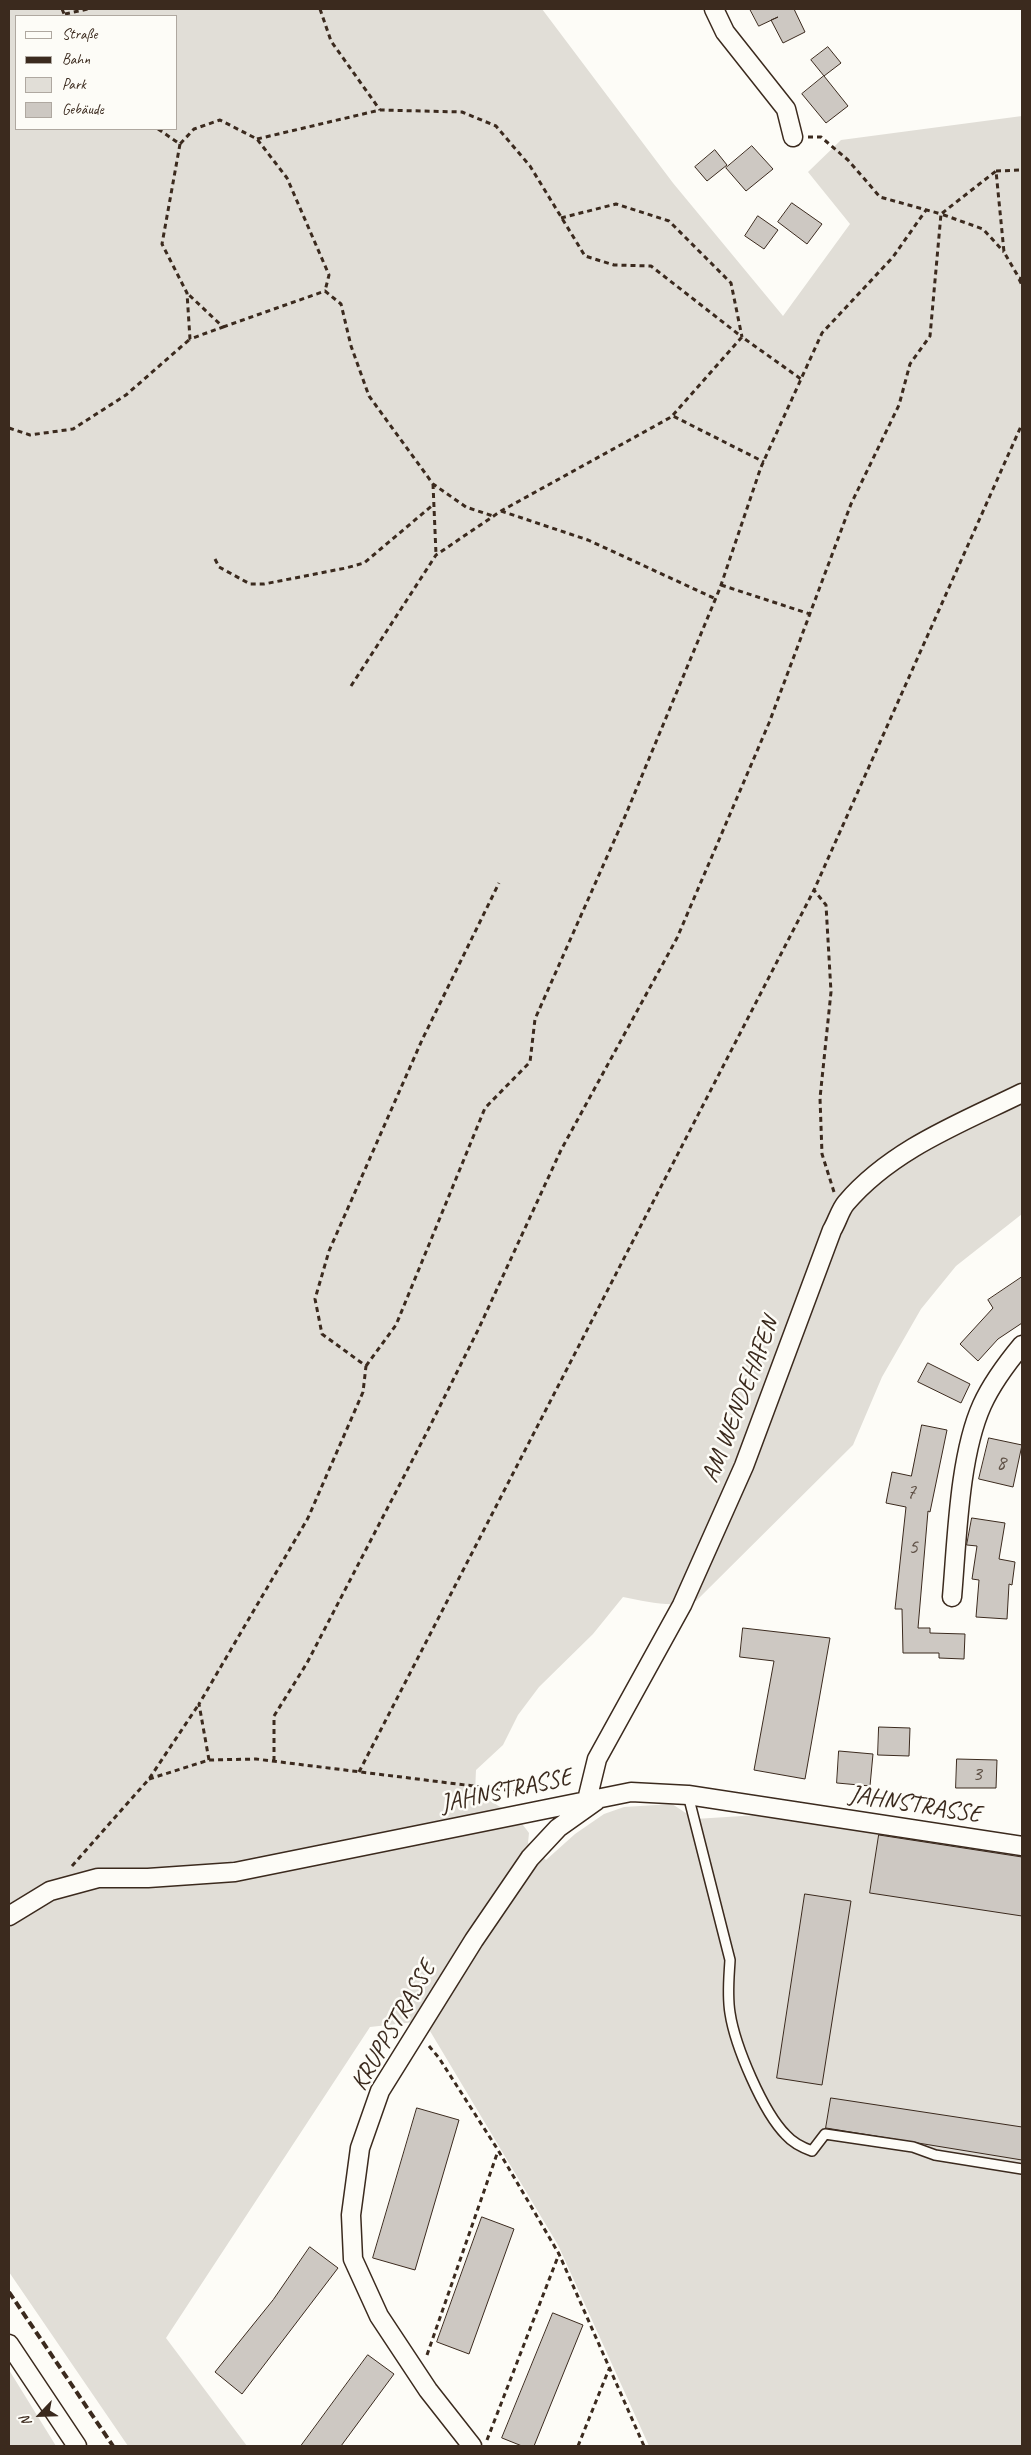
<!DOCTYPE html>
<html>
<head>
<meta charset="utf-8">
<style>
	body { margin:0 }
	#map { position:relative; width:1031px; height:2455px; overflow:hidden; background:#fdfcf7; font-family:Caveat,sans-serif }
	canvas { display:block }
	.frame { position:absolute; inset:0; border:10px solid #3b2a1e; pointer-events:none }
	.legend { position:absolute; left:15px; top:15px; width:162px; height:115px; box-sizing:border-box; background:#fdfcf7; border:1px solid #afa8a0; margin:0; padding:6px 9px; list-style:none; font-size:15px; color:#3b2a1e }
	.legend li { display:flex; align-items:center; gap:10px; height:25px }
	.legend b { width:25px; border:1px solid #afa8a0 }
	.north { position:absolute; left:15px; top:2390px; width:50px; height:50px; -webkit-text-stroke:4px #fdfcf7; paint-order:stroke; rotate:246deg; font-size:14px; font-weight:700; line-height:20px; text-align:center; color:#3b2a1e }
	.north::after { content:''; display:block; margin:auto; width:18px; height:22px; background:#3b2a1e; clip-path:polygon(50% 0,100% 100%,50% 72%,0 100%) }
</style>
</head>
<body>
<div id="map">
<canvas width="1031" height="2455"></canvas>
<div class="frame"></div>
<ul class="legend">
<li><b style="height:6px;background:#fdfcf7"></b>Straße</li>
<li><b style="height:6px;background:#3b2a1e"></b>Bahn</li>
<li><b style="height:14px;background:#e1ded7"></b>Park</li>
<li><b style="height:14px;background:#cdc8c2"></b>Gebäude</li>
</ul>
<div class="north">N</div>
</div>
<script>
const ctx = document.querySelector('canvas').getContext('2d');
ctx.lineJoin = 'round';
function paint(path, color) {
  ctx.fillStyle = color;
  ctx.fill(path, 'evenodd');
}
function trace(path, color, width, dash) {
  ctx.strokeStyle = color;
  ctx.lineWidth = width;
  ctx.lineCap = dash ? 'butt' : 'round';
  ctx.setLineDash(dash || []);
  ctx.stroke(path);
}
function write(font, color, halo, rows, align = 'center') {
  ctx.font = font + ' Caveat,sans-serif';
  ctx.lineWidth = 5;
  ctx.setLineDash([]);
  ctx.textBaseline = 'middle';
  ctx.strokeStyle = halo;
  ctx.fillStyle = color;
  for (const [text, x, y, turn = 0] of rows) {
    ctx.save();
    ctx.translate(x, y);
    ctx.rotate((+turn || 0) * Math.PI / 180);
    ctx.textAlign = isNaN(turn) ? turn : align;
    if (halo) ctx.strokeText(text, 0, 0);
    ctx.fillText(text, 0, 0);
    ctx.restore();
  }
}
paint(new Path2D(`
	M9 9H542L673 183 783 316 850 224 808 172 841 140 1022 116V1214L956 1266 921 1309 882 1377 853 1445 696 1601C671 1608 648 1602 623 1597L593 1634 539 1687 518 1715 503 1745 476 1770 475 1793C495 1804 516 1813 529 1833L528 1843 546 1860 575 1834 604 1814 624 1807 672 1804 695 1819 758 1815 810 1820 1022 1852V2446H649L558 2245 424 2021 370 2027 166 2338 247 2446H128L9 2272ZM16 16H176V129H16Z
	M9 2370 56 2446H9Z`), '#e1ded7');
const building = new Path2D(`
	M750 9H794L805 32 783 43 771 20 778 17 759 26Z
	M828 47 841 63 824 76 811 60Z
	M824 76 848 106 826 123 802 94Z
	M752 146 773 169 746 191 726 168Z
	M715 150 727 165 707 181 695 167Z
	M792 203 822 224 807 244 778 222Z
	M758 216 778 230 764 249 745 236Z
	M1022 1277V1323L998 1339 978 1361 960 1344 993 1308 988 1300Z
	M928 1363 970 1384 961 1403 918 1382Z
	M922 1425 947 1430 930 1512 928 1511 918 1628H930V1633L965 1634 964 1659 939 1658V1653H903L902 1609H895L906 1507 886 1503 892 1472 911 1476Z
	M989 1438 1022 1445 1013 1487 979 1479Z
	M972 1518 1005 1523 999 1559 1015 1562 1012 1585 1009 1584 1007 1619 976 1617 979 1580 972 1579 977 1546 967 1545Z
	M743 1628 830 1638 805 1779 754 1770 774 1661 740 1657Z
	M879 1727 910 1728 909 1756 878 1755Z
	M839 1751 873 1754 870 1786 837 1783Z
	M957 1759 997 1760 996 1788H956Z
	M879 1835 1022 1857V1916L870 1893Z
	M805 1894 851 1901 822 2085 777 2078Z
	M831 2098 1022 2127V2160L826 2128Z
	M417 2108 459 2120 415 2270 373 2258Z
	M482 2217 514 2229 469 2354 437 2342Z
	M310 2247 338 2268 242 2394 215 2372 273 2300Z
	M553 2313 583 2325 534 2446H522L502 2438Z
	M368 2355 394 2374 341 2446H301Z`);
paint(building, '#cdc8c2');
trace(building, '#3b2a1e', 1);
const lane = new Path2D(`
	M688 1795 730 1960C729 1978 727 1995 730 2013 735 2046 763 2112 786 2135 793 2143 801 2147 812 2151L825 2134 913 2147 935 2155 1022 2169`);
const street = new Path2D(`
	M714 9 725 32 786 109 793 137
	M952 1597C957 1540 959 1456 982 1405 992 1383 1007 1363 1022 1345
	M587 1800 597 1759 682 1605 744 1466 832 1230C837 1222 840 1210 846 1203 892 1149 961 1123 1022 1093
	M9 1916 50 1891 98 1878H148L235 1872 631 1792 688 1795 1022 1846
	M9 2344 77 2446
	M472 2446 428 2390 379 2316 353 2259 351 2215 360 2148 380 2091 474 1940 530 1858 558 1828 596 1801`);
trace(lane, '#3b2a1e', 12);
trace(street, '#3b2a1e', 21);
trace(new Path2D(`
	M62 9 65 16
	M320 9 331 41 380 110
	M65 14 88 9
	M158 129 180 144 194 129 220 120 257 139 287 178 329 275 325 291
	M808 137H821L848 160 880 197 941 214 996 171 1004 252 1019 278 1022 279
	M257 139 380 110 462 112 496 126 530 166 585 256 614 265 651 266 742 337
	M180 144 162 244 187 293 190 339 223 327 187 293
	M996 171 1022 170
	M561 218 616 204 669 221 731 283 742 337
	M1019 279 1022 285
	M223 327 325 291 341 304 351 346 369 396 433 484 466 507 493 516
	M673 415 742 337 801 379
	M9 428 30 435 73 429 126 395 190 339
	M433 484 436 554
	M501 511 588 540 716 599
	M215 559 219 567 250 584H264L346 568 364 563 434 504
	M721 585 810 614
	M351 686 436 555 501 511 673 416 764 462
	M834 1192 822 1154 820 1098 831 992 826 905 814 890 1022 424
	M366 1366 396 1325 485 1108 530 1062 535 1019 626 814 720 588 761 467 822 333 893 257 926 210
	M209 1760 199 1704 308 1518 363 1392 366 1366 322 1334 315 1299 329 1251 422 1040 499 883
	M274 1761V1716L307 1663 427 1432 479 1328 561 1150 677 938 769 723 851 504 899 405 910 364 930 336 941 214 983 229 1004 252
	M359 1772 814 890
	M149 1779 209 1760 256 1759 530 1793
	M72 1866 149 1779 199 1704
	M429 2046 439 2058 498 2150 559 2254 644 2446
	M427 2355 498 2151
	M487 2440 559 2254
	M578 2446 609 2369`), '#3b2a1e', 3, [5, 4]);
trace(lane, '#fdfcf7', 9);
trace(street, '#fdfcf7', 18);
trace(new Path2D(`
	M9 2292 113 2446`), '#3b2a1e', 4, [8, 4]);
write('22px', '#605247', null, [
	["8",1001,1463],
	["7",911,1492],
	["5",913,1547],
	["3",977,1774]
]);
write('25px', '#3b2a1e', '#fdfcf7', [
	["AM WENDEHAFEN",741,1400,-69],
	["JAHNSTRASSE",506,1791,-12],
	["JAHNSTRASSE",915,1805,9],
	["KRUPPSTRASSE",394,2026,-60]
]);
</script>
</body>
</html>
